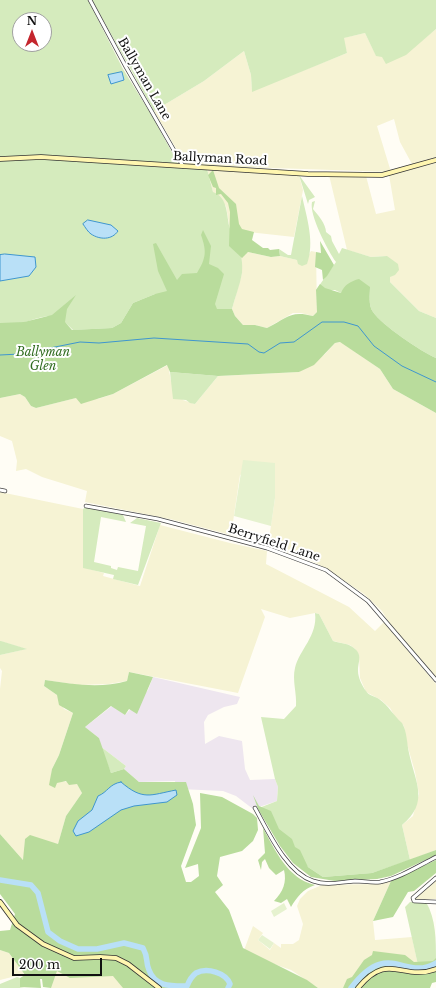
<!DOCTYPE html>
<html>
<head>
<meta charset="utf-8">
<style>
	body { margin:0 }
	#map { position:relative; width:436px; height:988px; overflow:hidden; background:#fffdf5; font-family:"Libre Baskerville",serif }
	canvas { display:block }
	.north { position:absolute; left:12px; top:12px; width:40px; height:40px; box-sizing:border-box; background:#fff; border:1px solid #a0a0a0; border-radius:50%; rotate:0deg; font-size:11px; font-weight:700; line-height:16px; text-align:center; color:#111 }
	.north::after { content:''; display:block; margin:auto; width:14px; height:18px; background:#c4262e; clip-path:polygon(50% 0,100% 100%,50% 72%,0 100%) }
	.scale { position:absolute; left:12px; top:958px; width:90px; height:18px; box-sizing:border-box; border:2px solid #111; border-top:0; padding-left:5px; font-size:12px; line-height:14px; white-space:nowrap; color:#111; -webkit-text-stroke:3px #fff; paint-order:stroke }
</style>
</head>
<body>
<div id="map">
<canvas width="436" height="988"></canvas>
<div class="north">N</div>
<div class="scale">200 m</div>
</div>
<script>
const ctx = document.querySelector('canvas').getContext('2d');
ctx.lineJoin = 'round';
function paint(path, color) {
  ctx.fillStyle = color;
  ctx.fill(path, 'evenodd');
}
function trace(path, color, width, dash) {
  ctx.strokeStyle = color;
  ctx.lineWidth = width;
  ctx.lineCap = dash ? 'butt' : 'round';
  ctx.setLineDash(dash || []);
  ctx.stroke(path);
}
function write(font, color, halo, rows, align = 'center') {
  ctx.font = font + ' "Libre Baskerville",serif';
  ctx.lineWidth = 4;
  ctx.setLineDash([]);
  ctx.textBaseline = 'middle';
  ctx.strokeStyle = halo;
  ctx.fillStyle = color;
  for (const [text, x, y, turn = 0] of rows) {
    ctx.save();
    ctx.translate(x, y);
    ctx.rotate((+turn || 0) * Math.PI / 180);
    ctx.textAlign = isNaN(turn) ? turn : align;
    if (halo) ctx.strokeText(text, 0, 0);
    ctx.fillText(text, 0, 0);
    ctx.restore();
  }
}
paint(new Path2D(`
	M153 677 240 697 237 704 224 707 208 715 204 722 205 744 219 736 242 741 245 769 250 780 275 779 278 787 277 801 253 809 236 796 223 791 180 789 176 788 175 781 139 782 124 769 126 766 100 746 99 738 85 727 112 706 125 715 148 690Z`), '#eee6ef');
paint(new Path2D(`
	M436 29V157L412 164 400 142 394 119 377 126 391 172 186 165 154 111 204 81 244 51 251 75 252 91 347 53 343 38 365 33 376 55 415 46Z
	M436 163V318L419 311 390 282 387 256 371 257 347 250 329 175 366 176 376 214 395 210 389 175Z
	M207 169 299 175 303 190 294 237 230 230 226 206 213 192Z
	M311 251 316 252 317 312 313 316 301 313H293L267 328 255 325H243L235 316 232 309 242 273 241 255 248 252 271 257 280 256 297 260 308 256Z
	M341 342 380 369 393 389 436 413V678L392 628 382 611 364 594 325 568 308 559 268 546 275 498 274 463 240 475 231 535 174 520 85 502 87 491 42 477 26 469 16 471 17 461 12 441 0 436V398L20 394 25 397 31 406 36 408 76 398 98 399 113 394 168 365 171 381 183 400 195 404 218 376 299 372 325 354 335 343Z
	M0 492 83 509V524L89 569 104 573 103 576 140 586 160 525 230 543 267 551 266 564 349 607 375 631 384 622 436 684V850L410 860 402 825 413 816 419 794 415 772 405 737 404 726 395 717 390 708 381 700 366 692 360 678 359 655 355 649 350 645 333 641 319 614 315 613 290 618 261 609 265 617 238 693 129 672 127 681 109 684 79 685 45 680 44 686 57 695 64 709 73 713 59 755 52 769 51 779 57 783 61 781 77 783 82 793 66 816 58 844 25 839 24 861 0 834V689L2 671 0 668V655L26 649 0 641Z
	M436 880V899H415V897Z
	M391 881 373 921 375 940 412 937 418 965 346 988H318L291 970 243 953 253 926 263 933 258 940 270 950 274 943 281 948V944H293L299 940 303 924 297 906 300 899 308 891 322 885 378 884Z
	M0 950 9 953 24 974 0 980Z
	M54 967 110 970 128 988H50Z`), '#f6f3d4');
paint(new Path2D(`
	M0 0H88L123 69 152 116 180 167 207 169 213 192C229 198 226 216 230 229 235 247 244 250 242 273 240 285 235 297 232 309L199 311 155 294 133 303 121 323 112 328 73 330C55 311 48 315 25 322 17 324 8 323 0 323ZM20 20H44V44H20Z
	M92 0H436V29L406 55 386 64 382 57 376 56 365 33 344 38 347 53 252 92 251 75 244 51 204 81 154 111Z
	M299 175 315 197 309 200 308 204Z
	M302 196C307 218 315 243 307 264L302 266 298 264 297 260 280 256 279 249 288 255H291Z
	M315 201 313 209C318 215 326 224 326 232L331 236 332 241 339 254 342 248 371 257 387 256 398 264 399 270 395 275 390 277V282L419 311 436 318V358C420 351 382 325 373 312 368 305 370 294 370 287L341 293 335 290H316L336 262C328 251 309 215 312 202Z
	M170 372 218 376 195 404 190 403 186 400 173 399Z
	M86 507 123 515 126 522 101 517 94 562 111 566V568L117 570 118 567 138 571 146 526 130 523 137 518 161 523 138 585 113 579 114 575 83 568V509Z
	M315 613 319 614 333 641C339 643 346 643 351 646 364 654 358 660 358 671 358 677 362 686 366 691 369 696 375 696 379 699 389 706 393 715 402 723 407 731 407 744 409 753 415 782 430 802 402 825L410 860 372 873 323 877 308 867 259 808 277 801 278 787 275 779 261 717 284 719 296 706C297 694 292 680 295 668 299 650 318 636 315 613Z
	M0 641H1L27 649 0 655Z
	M100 746 126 766 124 769 111 773Z
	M410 902H426C436 919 436 940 436 960L434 963 418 965 405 907Z
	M17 977 20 978V987L24 988H0V984Z`), '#d5ebbd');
paint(new Path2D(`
	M213 170 219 188 236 204 239 224 242 229 254 232 252 240 263 248H268L270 250 279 249 280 256 271 257 248 252 242 258 229 246 230 212 228 203 221 194 216 195V188L213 187 208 175Z
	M203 230 211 246 209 264 218 268 224 274 215 304 217 309H232L235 316 243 325H255L267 328C287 318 290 310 313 316L317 312 316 290 320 284 325 288 341 293C344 285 351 281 359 279L370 287C370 294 368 305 373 312 382 325 420 351 436 358V413L393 389 380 369 340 342 335 343 314 365 299 372 218 376 170 372 167 365 113 394 84 403 81 404 76 398 36 408 31 406 25 397 20 394 0 398V323L24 322 52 315 76 295 67 309 65 322 72 330 112 328 121 323 133 303 155 294 167 291 158 271 153 244 156 243 177 280 182 274 197 273C206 258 207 252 201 235Z
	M320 241 334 265 327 276 323 280 322 270 315 267 316 252 321 253Z
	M129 672 153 677 137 714 129 709 125 715 111 706 85 727 99 738 111 773 124 769 139 782H186L193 804 196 825 181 866 186 882H191L199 876 198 864 185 868 201 828 200 793 222 797 253 814 257 818 258 830 253 841 242 851 220 857 217 876 223 885 215 892 229 910 243 948 307 980 318 988H123L113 976 70 978 57 971 51 988 43 987 42 979H40L41 988 20 987V978L25 975 9 953 0 950V931L10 930 15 914 0 894V834L23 860 25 839 30 835 58 844 66 816 82 793 77 784 69 785 66 781 57 783 55 788 49 785 52 769 59 755 73 713 59 705 57 695 44 686 45 680C72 684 99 689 127 681Z
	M253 795 259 806 271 811 279 829 292 839 295 847 300 850 308 867 323 877 372 873 436 850V855L391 876 377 879 335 881 311 877 293 863 280 846 258 809Z
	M263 828C275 850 288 879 315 885 303 889 297 897 291 907L287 899 281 903 274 901C283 892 287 882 284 870L276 875 269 868 265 859 262 862 261 870 258 860 265 853Z
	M436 860V873L414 891 408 892 393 917 373 921 391 881Z
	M373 951 405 955 414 962 433 961 436 958V982L432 983 430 988H343L347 979 352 977 364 960 372 955Z`), '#b9dc9c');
paint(new Path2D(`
	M243 460 275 463V498L271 526 234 516Z
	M284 903 287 909 274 917 271 911Z
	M262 935 274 943 270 949 258 940Z`), '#e6f2cf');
const water = new Path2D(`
	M122 72 124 80 111 84 108 75Z
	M88 220 111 225 118 231C112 240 100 240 91 234 88 232 85 227 83 224Z
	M5 254 35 257 36 267 29 276 0 281V255Z
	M121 782C143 801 150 795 176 790L177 795 167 802 134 806 121 810 89 832 76 836 73 831 78 821 92 810 98 796C108 792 109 784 121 782Z`);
paint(water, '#b9e0f7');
trace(water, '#3f96cf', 1);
trace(new Path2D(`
	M0 355 20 354 80 342 99 343 154 338 248 344 259 352 264 353 280 343 294 342 322 322H344L358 326 374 346 402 366 436 382`), '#3f96cf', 1);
trace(new Path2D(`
	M0 880 31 885 38 893 48 932 60 941 78 949H97L124 943 143 948C149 959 145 961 149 970 155 987 171 986 187 986 189 981 192 976 196 973 207 967 226 973 230 984L228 988
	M351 988C389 938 404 982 436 963`), '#b9e0f7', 5.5);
const street = new Path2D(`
	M90 0 126 67 183 166
	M0 490 5 491
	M86 506 158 519 211 533 267 548 326 570 368 601 436 680
	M255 808C268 831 286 872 313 881 327 886 341 882 355 881 363 881 372 883 380 882 400 878 418 866 436 857
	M436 878 413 898 414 901 436 902`);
const secondary = new Path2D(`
	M0 159 41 157 308 174 382 175 436 160
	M0 902 17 925 43 944 74 958 100 957 116 958 128 964 159 988
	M358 988C389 950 402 982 436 969`);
trace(street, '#444', 4.5);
trace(secondary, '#333', 5.5);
trace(street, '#fff', 3);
trace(secondary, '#fff6b0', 4);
write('12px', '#111', '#fff', [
	["Ballyman Lane",144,79,60],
	["Ballyman Road",220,159,3],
	["Berryfield Lane",274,543,18]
]);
write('italic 12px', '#2f6b1f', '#fff', [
	["Ballyman",43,353],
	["Glen",43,367]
]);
</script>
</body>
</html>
